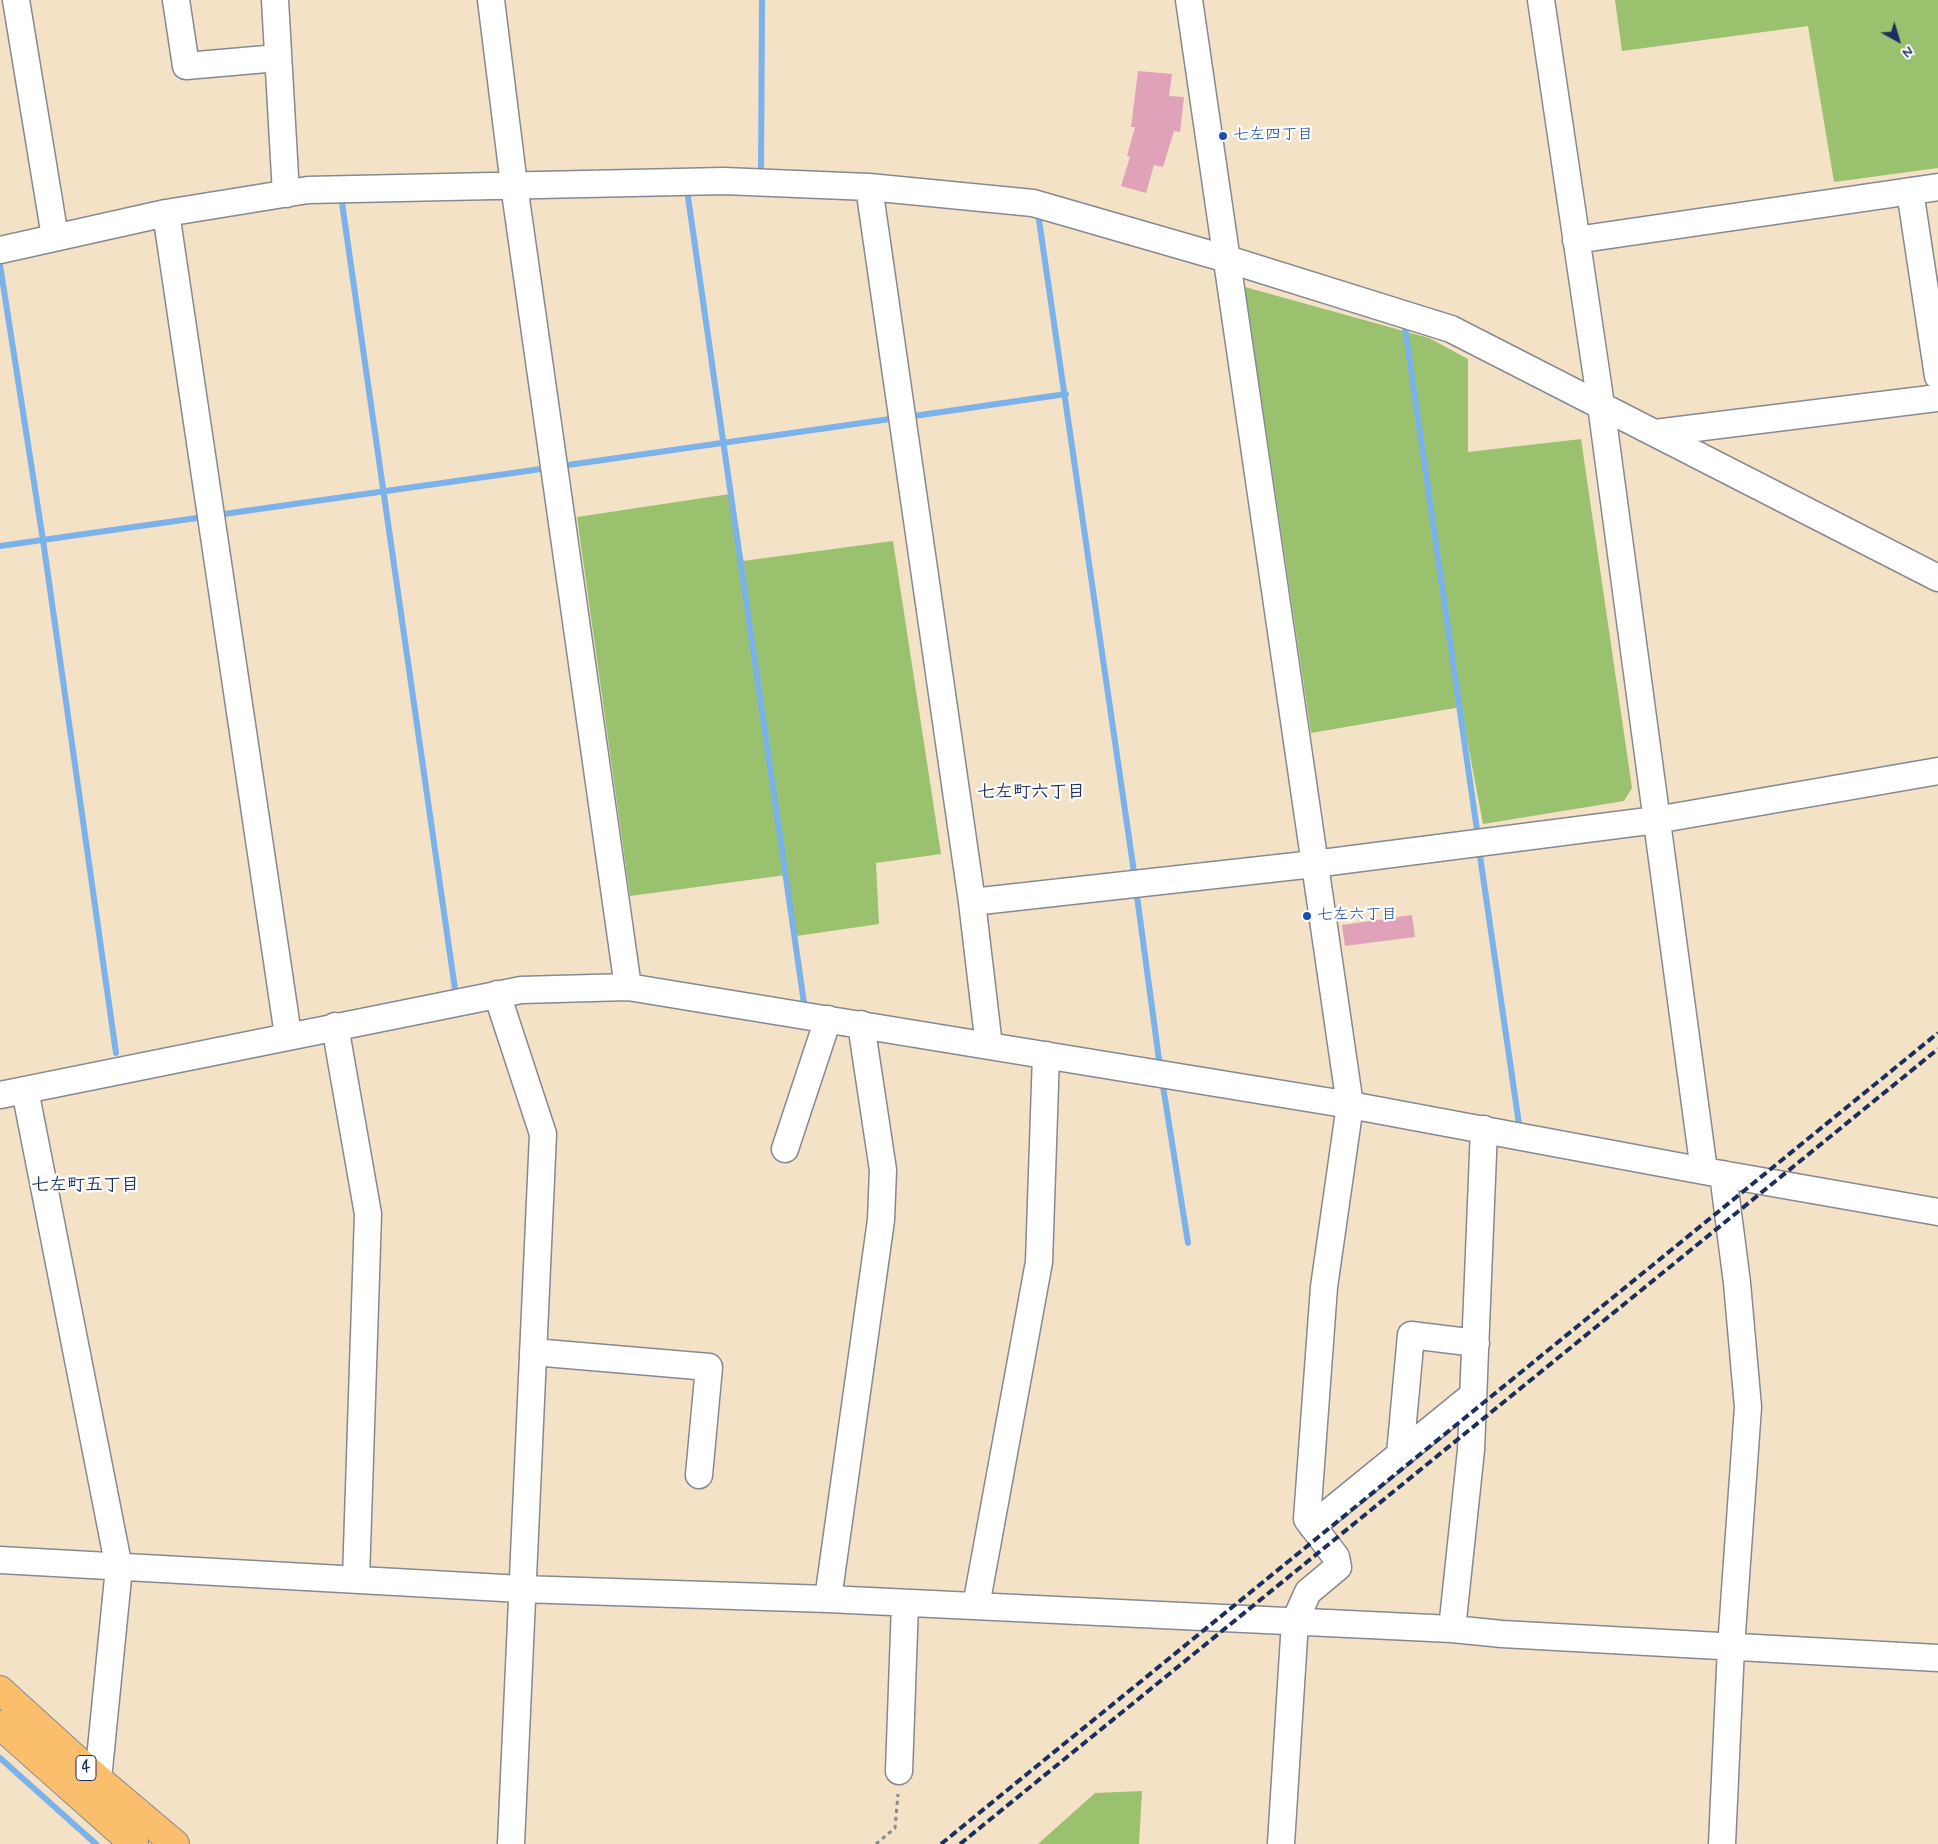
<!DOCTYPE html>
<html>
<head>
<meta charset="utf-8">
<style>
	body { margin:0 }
	#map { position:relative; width:1938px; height:1844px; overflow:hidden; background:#f3e2c6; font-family:Mynerve,sans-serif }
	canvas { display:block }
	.north { position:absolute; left:1873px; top:15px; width:50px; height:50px; -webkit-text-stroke:4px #fff; paint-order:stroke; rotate:141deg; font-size:14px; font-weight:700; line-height:20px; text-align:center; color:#1b2f5e }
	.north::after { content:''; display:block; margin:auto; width:18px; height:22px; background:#1b2f5e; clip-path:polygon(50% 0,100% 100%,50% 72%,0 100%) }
</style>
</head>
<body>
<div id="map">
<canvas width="1938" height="1844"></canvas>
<div class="north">N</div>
</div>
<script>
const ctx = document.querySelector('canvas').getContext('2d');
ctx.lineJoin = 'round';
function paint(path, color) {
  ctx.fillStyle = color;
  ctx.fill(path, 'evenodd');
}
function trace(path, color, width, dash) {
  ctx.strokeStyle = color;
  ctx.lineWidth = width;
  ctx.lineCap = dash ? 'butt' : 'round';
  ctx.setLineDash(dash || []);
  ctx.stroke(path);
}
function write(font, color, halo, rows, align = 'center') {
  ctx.font = font + ' Mynerve,"Klee One",sans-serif';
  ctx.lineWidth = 4.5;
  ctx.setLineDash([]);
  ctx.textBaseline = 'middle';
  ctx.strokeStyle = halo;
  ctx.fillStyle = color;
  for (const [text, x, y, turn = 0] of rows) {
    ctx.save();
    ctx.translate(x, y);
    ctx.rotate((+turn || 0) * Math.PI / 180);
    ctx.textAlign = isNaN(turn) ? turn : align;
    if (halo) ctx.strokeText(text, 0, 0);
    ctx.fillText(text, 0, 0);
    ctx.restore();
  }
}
paint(new Path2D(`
	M1615 0H1938V168L1834 182 1808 26 1622 51Z
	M1245 287 1429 338 1468 359V452L1581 439 1632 788 1624 801 1483 824 1461 707 1311 733Z
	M730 494 743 561 893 541 941 854 876 863 879 924 796 936 786 875 630 896 577 517Z
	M1142 1791 1139 1844H1038L1095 1793Z`), '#99c16e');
trace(new Path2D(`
	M761 176 762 0
	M688 197 804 1003
	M342 203 455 989
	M1039 220 1135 879
	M0 265 43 540 116 1053
	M1405 328 1478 837
	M907 417 1066 394
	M561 466 897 418
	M217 515 548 468
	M0 546 204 517
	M1479 849 1519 1124
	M1136 889 1160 1067
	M1162 1080 1188 1243
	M0 1758 96 1844`), '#7bb2ea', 6);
paint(new Path2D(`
	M1138 71 1172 74 1169 96 1184 97 1180 132 1174 131 1163 167 1154 165 1146 193 1121 186 1130 157 1127 156 1135 127H1131Z
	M1412 915 1415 937 1345 946 1342 925Z`), '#e0a2b9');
const minor = new Path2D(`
	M16 0 55 237
	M176 0 186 66 278 58
	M275 0 286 194
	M491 0 514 185 628 987
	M1189 0 1350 1105 1324 1287 1307 1519 1336 1557 1338 1567 1308 1592 1295 1621 1281 1844
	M1541 0 1601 405 1704 1171
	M869 187 972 902 989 1046
	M1910 191 1938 376
	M166 213 288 1035
	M1576 240 1938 187
	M0 250 166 213 308 190 724 181 869 187 1033 203 1227 259 1451 329 1938 578
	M1655 433 1938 398
	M972 902 1314 864 1656 820 1938 771
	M497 994 543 1134 511 1844
	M335 1026 368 1214 356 1579
	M25 1090 119 1568 98 1779
	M0 1095 521 990 628 987 1350 1105 1704 1171 1938 1212
	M785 1149 828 1019
	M533 1352 709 1367 699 1475
	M1400 1454 1411 1335 1476 1343
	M1312 1526 1473 1395
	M0 1560 521 1589 828 1599 1452 1629 1502 1634 1938 1658
	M828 1599 881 1220 883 1170 861 1024
	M976 1606 1039 1262 1046 1055
	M1452 1629 1471 1450 1484 1129
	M899 1771 905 1604
	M1722 1844 1731 1647 1748 1407 1737 1283 1723 1174`);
const highway = new Path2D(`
	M0 1690 98 1779 175 1844
	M0 1725 134 1844`);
trace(minor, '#878892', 29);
trace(highway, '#878892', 30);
trace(new Path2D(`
	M876 1844 895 1828 898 1794`), '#878892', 3, [4, 4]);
trace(minor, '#fff', 26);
trace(highway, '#fabe6d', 28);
trace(new Path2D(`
	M941 1844 1938 1033
	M960 1844 1938 1049`), '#1b2f5e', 4, [8, 4]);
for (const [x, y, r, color] of [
	[1223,136,5,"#1a4fb4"],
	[1307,916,5,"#1a4fb4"]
]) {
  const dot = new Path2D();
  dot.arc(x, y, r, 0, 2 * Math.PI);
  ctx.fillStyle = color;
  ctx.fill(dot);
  trace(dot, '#fff', 2);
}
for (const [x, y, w] of [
	[86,1768,20]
]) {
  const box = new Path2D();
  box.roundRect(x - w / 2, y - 12.5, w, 25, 4);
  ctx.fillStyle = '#fff';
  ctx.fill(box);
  trace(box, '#1b2f5e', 1);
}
write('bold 15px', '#1b2f5e', null, [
	["4",86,1768]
]);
write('16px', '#164399', '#fff', [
	["七左四丁目",1233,136],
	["七左六丁目",1317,916]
], 'left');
write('bold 18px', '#1b2f5e', '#fff', [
	["七左町六丁目",1031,793],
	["七左町五丁目",85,1186]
]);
</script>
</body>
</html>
